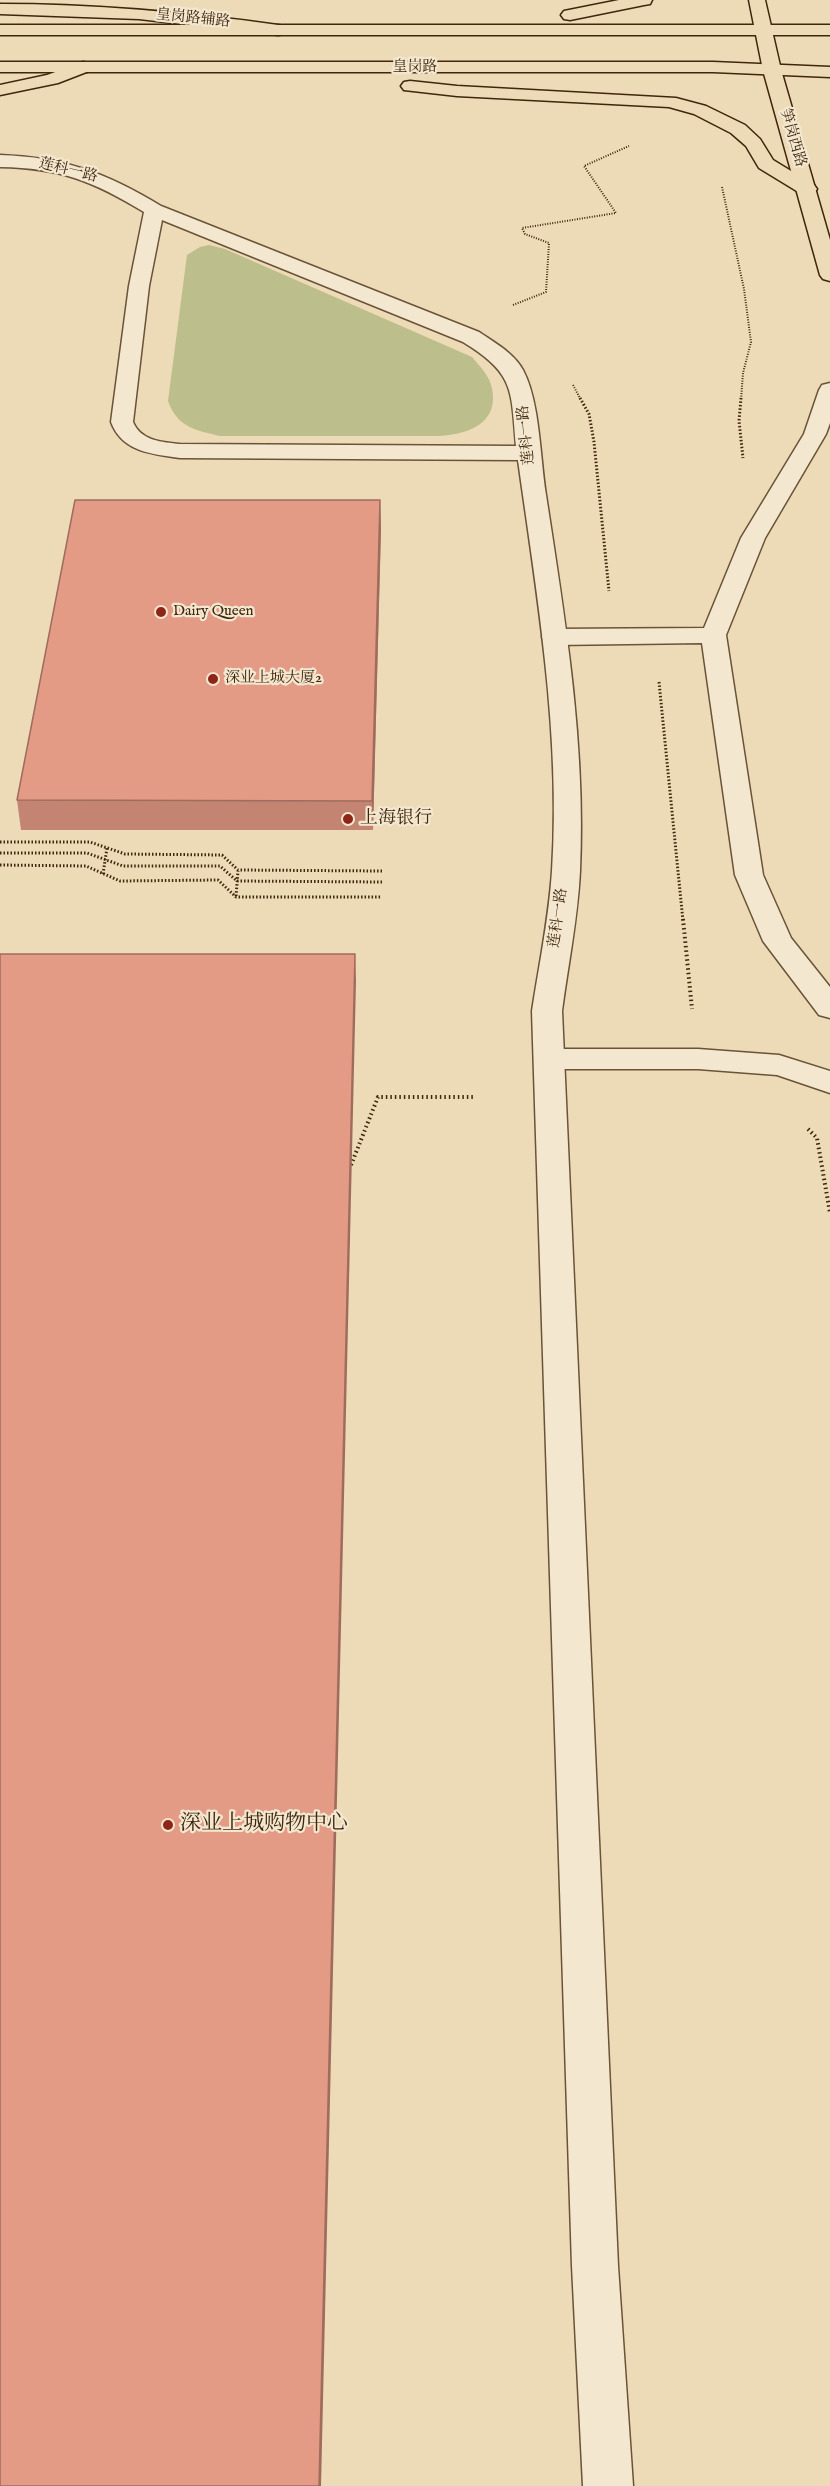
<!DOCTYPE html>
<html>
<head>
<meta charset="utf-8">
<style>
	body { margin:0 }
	canvas { display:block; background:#eddab6 }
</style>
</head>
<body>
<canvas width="830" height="2486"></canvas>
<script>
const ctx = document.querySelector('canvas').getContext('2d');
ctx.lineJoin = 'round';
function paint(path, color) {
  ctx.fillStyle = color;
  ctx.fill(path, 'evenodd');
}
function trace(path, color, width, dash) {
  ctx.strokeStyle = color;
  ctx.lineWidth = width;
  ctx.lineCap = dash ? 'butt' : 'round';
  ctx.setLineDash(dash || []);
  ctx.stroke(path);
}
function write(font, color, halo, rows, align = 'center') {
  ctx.font = font + ' "IM FELL English","Noto Serif SC",serif';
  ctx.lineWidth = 4.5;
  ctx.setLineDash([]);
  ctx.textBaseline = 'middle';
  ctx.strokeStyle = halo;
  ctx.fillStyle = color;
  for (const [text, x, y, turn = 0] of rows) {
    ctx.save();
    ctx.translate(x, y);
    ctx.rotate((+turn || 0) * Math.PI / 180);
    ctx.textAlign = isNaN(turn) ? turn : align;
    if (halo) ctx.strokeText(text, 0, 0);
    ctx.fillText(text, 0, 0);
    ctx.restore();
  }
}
paint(new Path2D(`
	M209 245 225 249 472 357C477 363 483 369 487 376 491 382 493 391 493 398 493 427 462 435 438 436H220C195 430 177 427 168 401L187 255 200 247Z`), '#bcbe8b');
const service = new Path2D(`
	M830 383V423L826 434 765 538 726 635 763 875 791 938 830 987V1018L819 1015 763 941 735 875 702 643 555 645 546 642 542 637 546 632 555 629 704 628 741 538 804 434 819 390 822 385Z
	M550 1049H698L779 1055 830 1071V1093L777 1075 698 1069H550L539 1066 535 1059 539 1052Z`);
const minor = new Path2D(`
	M0 155C64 157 107 173 161 206L479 332C495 343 514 353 523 370 540 402 540 458 546 495 565 619 586 745 580 871 578 917 568 965 562 1011L618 2266 633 2486H583L572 2266 532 1011C539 965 549 918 552 871 561 734 537 596 518 460L180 458C152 454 122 452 111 422L129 286 144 212C93 181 60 168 0 167ZM162 220 463 342C515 374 511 389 516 446L180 444C162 442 141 441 133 422L149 286Z`);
const primary = new Path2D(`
	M749 0H765L781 70 830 240V281L823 279 820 275 763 70Z
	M0 4C93 4 186 12 278 25L284 26 287 30 284 34 278 35 139 19 0 14Z
	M83 62 89 63 92 67 89 71 58 83 0 95V85L47 75Z`);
const trunk = new Path2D(`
	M619 0H652L650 4 644 5 570 20 564 19 561 15 564 11Z
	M0 25H830V35H0Z
	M0 62H713L830 67V77L713 72H0Z
	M410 81 457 86 676 98 706 106 745 125 760 139 773 160 814 185 817 189 814 193H800L759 168 746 146 731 133 694 114 669 107 457 96 404 90 401 86 404 82Z`);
trace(service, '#6a5337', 3);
trace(minor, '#6a5337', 3);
trace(primary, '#3f260d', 3);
trace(trunk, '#3f260d', 3);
trace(new Path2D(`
	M722 187 744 289 751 342 743 373 741 400
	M513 305 546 292 549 243 525 234 522 228 616 213 584 166 629 146
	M573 385 581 400`), '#3f260d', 2, [1, 1.5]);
trace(new Path2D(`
	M580 398 589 414 594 442 609 591
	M741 398 739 421 743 458
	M659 682 683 921
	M0 842H90L125 854 222 855 238 870 382 871
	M0 853H87L123 866H220L237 881 382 882
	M0 865 86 866 120 881 218 880 236 897H382
	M103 874 107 848
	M236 896 238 871`), '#3f260d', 3, [1.5, 2]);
trace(new Path2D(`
	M683 919 692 1009
	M808 1129 817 1138 830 1213
	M351 1165 378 1097H475`), '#3f260d', 4, [1.5, 3]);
paint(service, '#f3e7d0');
paint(minor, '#f3e7d0');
paint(primary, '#eddab6');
paint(trunk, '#eddab6');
paint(new Path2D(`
	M380 500 381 528 373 830H21L17 800Z`), '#c38572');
paint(new Path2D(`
	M380 500 381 528 373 830 372 801Z
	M355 954 356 981 321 2486H319Z`), '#9f6c5d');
const building = new Path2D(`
	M75 500H380L372 801 17 800Z
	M0 954H355L319 2486H0Z`);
paint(building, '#e39b85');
trace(building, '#9f6c5d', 1.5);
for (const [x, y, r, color] of [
	[161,612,6,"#8f2418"],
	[213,679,6,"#8f2418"],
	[348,819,6,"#8f2418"],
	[168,1825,6,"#8f2418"]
]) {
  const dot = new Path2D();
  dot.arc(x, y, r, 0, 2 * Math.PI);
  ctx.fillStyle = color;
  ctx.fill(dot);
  trace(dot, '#f3e7d0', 2);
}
write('15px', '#3f260d', '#f3e7d0', [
	["皇岗路辅路",193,19,6],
	["皇岗路",415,68],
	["笋岗西路",792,138,74],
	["莲科一路",68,171,14],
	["莲科一路",527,435,-96],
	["莲科一路",559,918,-82]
]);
write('15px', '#3f260d', '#f3e7d0', [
	["Dairy Queen",173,612],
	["深业上城大厦2",225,679]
], 'left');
write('18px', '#3f260d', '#f3e7d0', [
	["上海银行",360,819]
], 'left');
write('21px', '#3f260d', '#f3e7d0', [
	["深业上城购物中心",180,1825]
], 'left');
</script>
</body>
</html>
